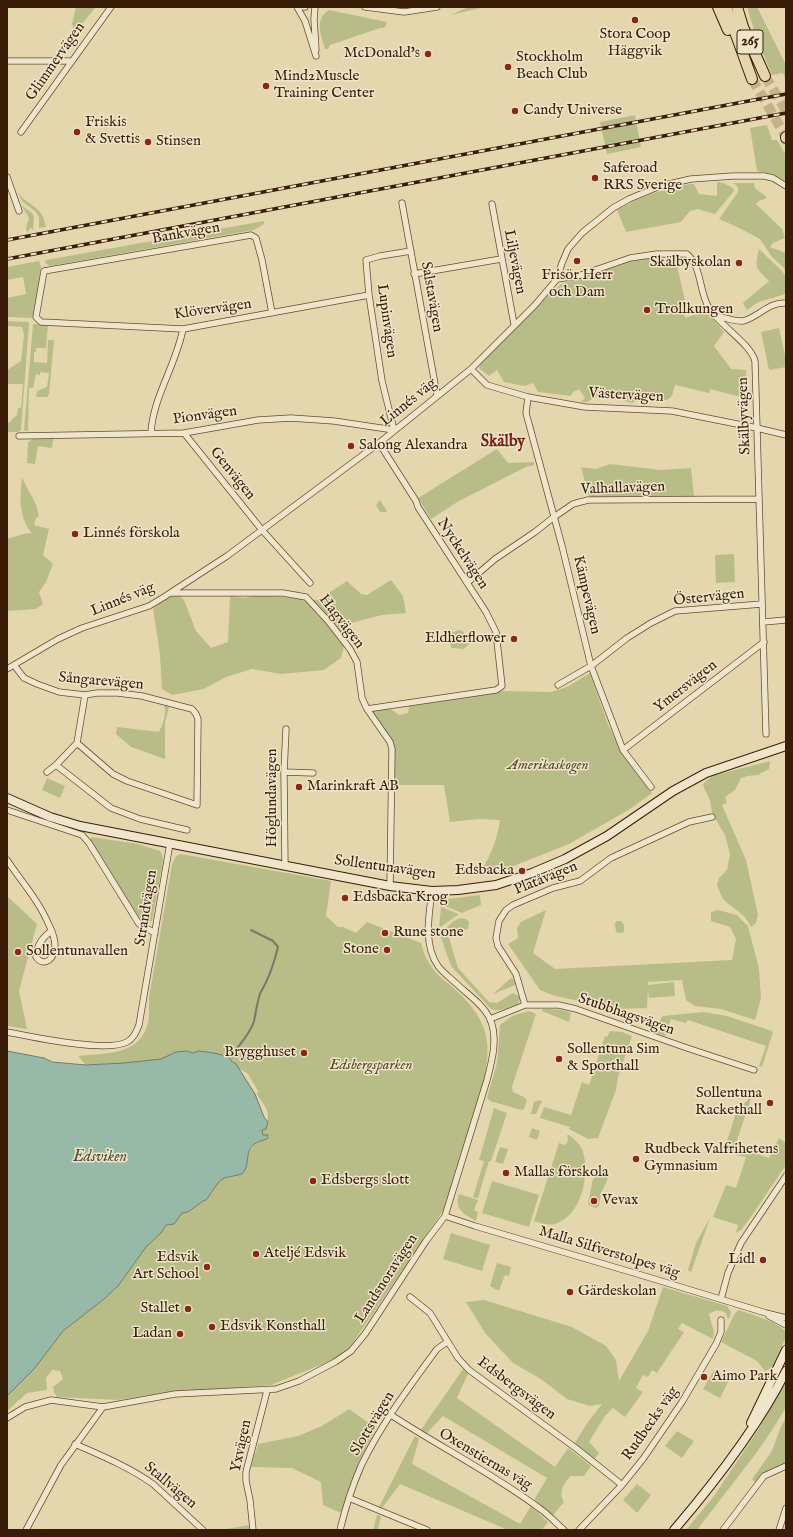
<!DOCTYPE html>
<html>
<head>
<meta charset="utf-8">
<style>
	body { margin:0 }
	#map { position:relative; width:793px; height:1537px; overflow:hidden; background:#e5d7ad; font-family:"IM FELL English",serif }
	canvas { display:block }
	.frame { position:absolute; inset:0; border:8px solid #3a1d06; pointer-events:none }
</style>
</head>
<body>
<div id="map">
<canvas width="793" height="1537"></canvas>
<div class="frame"></div>
</div>
<script>
const ctx = document.querySelector('canvas').getContext('2d');
ctx.lineJoin = 'round';
function paint(path, color) {
  ctx.fillStyle = color;
  ctx.fill(path, 'evenodd');
}
function trace(path, color, width, dash) {
  ctx.strokeStyle = color;
  ctx.lineWidth = width;
  ctx.lineCap = dash ? 'butt' : 'round';
  ctx.setLineDash(dash || []);
  ctx.stroke(path);
}
function write(font, color, halo, rows, align = 'center') {
  ctx.font = font + ' "IM FELL English",serif';
  ctx.lineWidth = 3;
  ctx.setLineDash([]);
  ctx.textBaseline = 'middle';
  ctx.strokeStyle = halo;
  ctx.fillStyle = color;
  for (const [text, x, y, turn = 0] of rows) {
    ctx.save();
    ctx.translate(x, y);
    ctx.rotate((+turn || 0) * Math.PI / 180);
    ctx.textAlign = isNaN(turn) ? turn : align;
    if (halo) ctx.strokeText(text, 0, 0);
    ctx.fillText(text, 0, 0);
    ctx.restore();
  }
}
paint(new Path2D(`
	M76 7H96L75 32 72 24Z
	M468 7H485L451 15Z
	M747 7H757L786 65V80L783 73 772 75 757 40Z
	M329 10 387 22 386 26 383 28H380L330 45 328 49H325C321 35 314 19 329 10Z
	M635 115 641 147 607 154 600 122Z
	M767 125 772 140H777L786 155V181L773 174 757 171 750 128Z
	M717 182C722 182 733 186 734 191L715 214 698 209 690 211 681 222 626 232 617 210C640 197 664 188 691 184H694L699 194 717 196Z
	M733 183H754C754 192 762 191 767 198L759 201 756 204 782 229 785 238 773 243 770 247 786 253V272L784 268 772 257 760 239 737 227 719 219 738 192V187Z
	M18 192C30 209 41 203 46 227L39 228V217L36 212 22 201Z
	M21 205 32 213 34 217 33 230 31 228 27 232 26 228 29 218Z
	M264 221V224L254 230 50 266 45 263 46 260Z
	M759 249 782 271 786 277V294L758 302 747 310 743 303 769 281C756 267 754 269 759 249Z
	M649 258 662 259 663 263 676 262V259L684 258 690 260 689 263 677 266 685 300 680 301 685 318 706 311 724 332 714 346 731 369 746 370 747 393H752V400L710 389 709 393 675 385 672 396 667 400 643 398 632 403 621 400V396H598L587 402H581L585 398 579 389 572 393 571 396 538 392 533 383 525 386 504 382 497 370 489 376 479 368 481 363 549 295 560 285 566 282 584 278 617 265 637 259Z
	M39 261 41 266 34 315 31 318 7 317V298L26 294 23 277 7 280V267Z
	M7 321 28 322 29 323 21 430 18 432H7V424L17 415 18 408H21L23 384H7V370L21 361 24 335 22 327 7 326Z
	M33 324 48 325 46 348H36V352H34V362L47 363 48 340H54L49 394 47 397H36L37 391 47 387 49 373 40 372V375L36 374 33 388H29L28 431H26L24 430Z
	M779 328 786 360V367L769 370 761 332Z
	M32 439H53L52 448 38 446 35 464 27 463 28 442Z
	M497 449 508 463 534 462V465L526 467 459 501 431 519 418 498Z
	M610 464 661 470 691 468 694 496 589 497 581 467 596 469Z
	M22 477C28 492 36 499 39 516L36 518 34 525 49 529 43 555 53 564 46 582 39 592 43 604 36 609 7 611V539L23 534 32 533C18 517 20 496 22 477Z
	M380 500 387 511 386 512H380L376 505Z
	M734 554 735 582 716 583 715 555Z
	M391 580 403 596 406 613 382 615 347 624 346 638 341 658 324 670 281 674 252 669 226 677 204 689 172 695 162 689 160 655 153 608 171 596H180L184 600 196 631 211 648 228 642 230 596 244 598 258 595 318 600 347 581 361 594 367 595Z
	M458 630 463 631 469 644 464 649 452 648 448 640 449 634Z
	M590 673 607 722 617 743 652 793 630 809 569 844 506 869 484 866C493 850 497 839 500 820L479 819 450 822 444 785H393L395 764 393 746 372 711 389 708 399 715 408 713 409 706 504 691 551 692 567 687Z
	M163 703 171 706 169 707 165 723V759L131 747 116 734 117 727 159 732C163 724 168 711 163 703Z
	M770 761 769 769 758 775 747 776 741 778 735 790 725 797 727 803 722 805 746 860 758 915 756 923 751 927C746 914 733 909 724 900 721 896 719 890 717 885L719 878 727 870 730 854 725 835 712 813 710 800 705 790 703 784 712 776Z
	M47 778 65 786 60 798 42 790Z
	M92 837 138 844 160 851 162 854 163 861 152 921 146 923 139 919 89 840Z
	M181 854 331 881 326 916 338 927H343L356 933 367 922 421 943C423 950 425 957 429 963 436 975 447 982 457 991 488 1021 492 1040 484 1082L444 1209 350 1347 333 1360 271 1385 161 1393 118 1400 57 1397 54 1392 53 1387 63 1379 60 1371 52 1370 46 1378 47 1390 27 1393 7 1411V1396L34 1369 63 1331 104 1299 118 1286 146 1247 162 1232 166 1225 174 1224 182 1213 188 1212 203 1201 206 1200 218 1183 224 1178 242 1174C249 1157 246 1144 267 1139L268 1135H263L262 1129H266C271 1110 266 1109 257 1094L258 1091 248 1074 238 1068 236 1064 199 1051 193 1053 186 1051 176 1052 161 1059 124 1063 86 1065 78 1056C107 1053 145 1056 149 1016 149 1010 149 1004 149 998L172 864 176 856Z
	M480 895 481 905 462 913 443 905 444 901 448 899Z
	M7 896 37 924 19 991 27 1029 7 1026Z
	M441 907 459 914 439 928Z
	M546 910 533 953 555 969 732 960 736 939 730 927 711 921V912L718 910 737 915 748 926 759 969 761 998 755 1020 721 1009 695 1006 686 1000 682 980 648 982V985L674 982 675 996 649 998 648 989 647 1008 618 1009 555 996 540 990 508 944 518 938 517 928 521 922Z
	M460 918 466 919 469 922 468 929 448 934 458 968 489 1002 497 1003 513 993 519 996 520 999 518 1005C510 1007 499 1013 491 1009L451 966 440 935 452 922Z
	M616 921H621L624 925V932L619 933 616 932 615 924Z
	M511 978 515 980V985L493 994Z
	M543 1009C552 1009 562 1009 571 1013L569 1022 542 1011Z
	M529 1011 536 1014 512 1087 513 1092 524 1097 527 1100 524 1109 521 1110 490 1101 487 1098 497 1063 500 1025 512 1016Z
	M704 1012 727 1016 772 1031 773 1032 762 1067 759 1066 766 1046 688 1020 686 1023 671 1019 665 1036 656 1033 661 1018 663 1016Z
	M610 1031 622 1032 632 1036 618 1077 616 1090 598 1138 588 1139 569 1129 570 1127 540 1118 544 1107 571 1115 582 1082 589 1085 605 1036 607 1037Z
	M754 1087H755L733 1152 731 1153 724 1151 737 1109 747 1101Z
	M539 1100 542 1101 536 1114H531L534 1102Z
	M494 1108 507 1113 491 1161H489L478 1198 473 1197 484 1161 479 1160Z
	M532 1128 540 1131 537 1140 529 1137Z
	M567 1135H569C574 1139 579 1143 582 1149 591 1172 582 1216 555 1224 548 1226 541 1223 534 1221L559 1143 564 1145 567 1143 568 1138Z
	M779 1138 786 1143V1165L748 1221 741 1230 736 1233 738 1225 713 1217 726 1185 736 1188 746 1157 736 1155 738 1147 769 1158Z
	M500 1147 508 1149 503 1164 495 1162Z
	M597 1174 608 1177 607 1181 601 1193 599 1206 596 1208 589 1205 588 1203 593 1179Z
	M492 1181 539 1195 529 1227 482 1213Z
	M459 1194 478 1200 474 1210 478 1212 476 1221C463 1213 454 1210 459 1194Z
	M710 1218 691 1272 688 1270 696 1243Z
	M451 1233 490 1245 482 1271 443 1259Z
	M497 1263 511 1267 509 1276 505 1275 499 1291 490 1286Z
	M663 1287 727 1306 731 1312 730 1317 728 1319 726 1313C719 1309 715 1310 709 1314L714 1332 713 1339 682 1323 678 1329 684 1332 657 1373 652 1370 648 1377 643 1375 636 1388 643 1392 625 1417 613 1408 605 1416 589 1442 599 1453 594 1460 574 1444 588 1422 602 1404 590 1406 567 1399 541 1379 513 1363 485 1333 466 1302 484 1300 572 1327 606 1346 616 1360 619 1381 648 1331Z
	M739 1310C752 1315 777 1321 786 1332V1337L772 1368 765 1371 757 1361 721 1342 735 1313Z
	M463 1369 468 1374 457 1398 555 1467 568 1448 591 1466 584 1476H570C564 1485 558 1491 564 1502L553 1515 534 1500 547 1478 443 1416 427 1433 420 1431Z
	M714 1370 730 1378 720 1398 703 1389Z
	M786 1378V1407L774 1427 757 1452 697 1530H686L714 1496 758 1430Z
	M349 1409 376 1428C362 1455 349 1483 341 1513L323 1505 321 1482 292 1468 251 1467 258 1444 298 1436 322 1426Z
	M786 1417 785 1463 765 1473 755 1482 752 1479 772 1451 780 1429Z
	M677 1431 694 1441 682 1458 665 1446Z
	M415 1436 419 1439 412 1464 520 1524 531 1506 548 1522 542 1530H508L400 1484 382 1508 379 1507Z
	M637 1484 651 1495 637 1513 623 1500Z
	M377 1515 381 1516 378 1530H373Z
	M249 1525V1530H219H220Z`), '#b8bd87');
const water = new Path2D(`
	M7 1051 44 1058 52 1062 86 1065 124 1063 161 1059 176 1052 186 1051 193 1053 199 1051 214 1053 229 1057 232 1062 236 1064 255 1094 264 1117 268 1122 266 1129 262 1130 263 1135H268L267 1139C238 1146 254 1161 242 1174L224 1178 218 1183 206 1200 203 1201 188 1212 182 1213 174 1224 166 1225 162 1232 146 1247 118 1286 104 1299 63 1331 34 1369 7 1396Z`);
paint(water, '#96baa7');
trace(water, '#717b67', 1);
trace(new Path2D(`
	M229 1057C237 1049 251 1032 254 1021 256 1012 257 1003 260 994 262 989 265 985 267 980 272 969 275 959 278 947L273 941 251 930`), '#717b67', 2);
trace(new Path2D(`
	M765 76 786 111
	M752 79 786 137`), '#c3b28c', 10, [10, 5]);
const street = new Path2D(`
	M297 7 305 21 316 56
	M302 7H305
	M315 7 314 19 316 50
	M365 7 404 12 437 7
	M7 61H71
	M21 132 111 7
	M7 177 19 211
	M402 203 437 395
	M492 204 514 324
	M414 274 501 259
	M557 279 578 276 630 258 657 254H687C702 267 699 292 709 308 720 326 750 343 755 361L766 734
	M272 313 262 260 256 238 251 235 44 271 36 317 41 322 183 329 369 295
	M715 316C724 317 735 322 743 321 759 317 768 302 786 303
	M471 369 487 385 528 397 585 407 672 411 757 428 786 435
	M528 397 526 413 562 546 591 666 623 750 651 787
	M151 433C153 397 176 365 183 329
	M184 433 262 530 310 583
	M19 436 184 433 258 420 291 418 334 421 394 430 382 381 369 295 366 260 380 256 411 251
	M467 583 495 559 535 532 554 517 573 504 588 500 759 499
	M171 593H283L306 597 329 622 350 649 357 662 362 698 367 709 390 742 392 749 390 886
	M763 622 786 620
	M14 665 24 678 37 684 59 692 85 695 97 693H118L142 696 192 709 196 714 198 719 197 805 127 781 113 774 77 743 85 695
	M7 669 58 639 82 628 149 606 164 597 227 556 379 443 471 369 535 305 557 279 562 263 568 249 582 233 613 208 629 199 660 186 691 179 733 176H764L773 178 786 186
	M558 685 591 666 627 638 651 623 675 611 762 604
	M367 709 496 690 502 686 496 632 486 612 418 507 416 501 379 443
	M623 750 764 642
	M56 765 111 808 140 819 187 830
	M47 772 56 765 77 743
	M284 772 313 773
	M7 810 82 835 89 843 139 924 155 933
	M7 860C21 881 39 901 49 925 52 931 55 940 55 946 55 957 45 969 36 957 36 946 42 938 51 931
	M285 866 284 772 286 729
	M525 1005 516 974 498 946 496 938 499 921 506 910 513 905 553 888 580 881 611 858 689 822 712 817
	M490 1019 525 1005H559L576 1009 687 1048 754 1070
	M7 1032C32 1037 106 1053 127 1042 134 1038 136 1032 139 1025L170 843
	M445 1216 475 1226 641 1275 766 1313 786 1318
	M410 1297 430 1313 458 1358 469 1370 577 1449 622 1485
	M721 1299 728 1273 741 1243 786 1176
	M769 1316 786 1325
	M391 1415C440 1447 492 1473 539 1508 548 1514 556 1523 564 1530
	M7 1418 25 1407 51 1400 103 1407 175 1394 276 1389 299 1381 335 1362 351 1351 365 1334 426 1241 445 1216 487 1080C492 1061 499 1036 489 1017 483 1005 470 996 460 987 453 980 443 973 438 966 423 944 429 915 432 891
	M75 1444C102 1456 129 1467 153 1484L203 1530
	M349 1498 427 1530
	M26 1530 61 1465 103 1407
	M253 1530 250 1500 246 1481V1472L267 1391
	M340 1530C345 1509 352 1487 361 1466 381 1424 410 1386 437 1349L447 1342
	M579 1530 622 1485 643 1459 682 1402 716 1344 721 1332V1320
	M723 1530 764 1476 786 1466
	M779 1530 786 1508`);
const secondary = new Path2D(`
	M7 798 50 817 80 826 390 886 432 891 458 890 496 885 532 873 565 859 607 836 673 791 706 773 786 746
	M751 1423 786 1350
	M674 1530C715 1482 758 1427 786 1371`);
const highway = new Path2D(`
	M718 7 728 30
	M726 7 752 79
	M737 7 743 27 765 76
	M786 137V138`);
trace(street, '#654c30', 7);
trace(secondary, '#3a1d06', 10);
trace(highway, '#3a1d06', 12);
trace(street, '#eee5ca', 5.5);
trace(secondary, '#eee5ca', 8);
trace(highway, '#e5d7ad', 10);
const rail = new Path2D(`
	M7 240 786 94
	M7 259 786 113`);
trace(rail, '#3a1d06', 3.5);
trace(rail, '#eee5ca', 2, [6]);
for (const [x, y, r, color] of [
	[635,20,4,"#8f2418"],
	[428,54,4,"#8f2418"],
	[508,67,4,"#8f2418"],
	[266,86,4,"#8f2418"],
	[515,111,4,"#8f2418"],
	[77,132,4,"#8f2418"],
	[148,142,4,"#8f2418"],
	[595,178,4,"#8f2418"],
	[577,261,4,"#8f2418"],
	[739,263,4,"#8f2418"],
	[647,310,4,"#8f2418"],
	[351,446,4,"#8f2418"],
	[75,534,4,"#8f2418"],
	[514,639,4,"#8f2418"],
	[299,787,4,"#8f2418"],
	[522,871,4,"#8f2418"],
	[345,898,4,"#8f2418"],
	[385,933,4,"#8f2418"],
	[387,950,4,"#8f2418"],
	[18,952,4,"#8f2418"],
	[304,1053,4,"#8f2418"],
	[559,1059,4,"#8f2418"],
	[770,1103,4,"#8f2418"],
	[636,1159,4,"#8f2418"],
	[506,1173,4,"#8f2418"],
	[313,1181,4,"#8f2418"],
	[594,1201,4,"#8f2418"],
	[256,1254,4,"#8f2418"],
	[763,1260,4,"#8f2418"],
	[207,1267,4,"#8f2418"],
	[570,1292,4,"#8f2418"],
	[188,1309,4,"#8f2418"],
	[212,1327,4,"#8f2418"],
	[180,1334,4,"#8f2418"],
	[704,1377,4,"#8f2418"]
]) {
  const dot = new Path2D();
  dot.arc(x, y, r, 0, 2 * Math.PI);
  ctx.fillStyle = color;
  ctx.fill(dot);
  trace(dot, '#eee5ca', 1.5);
}
for (const [x, y, w] of [
	[750,42,26]
]) {
  const box = new Path2D();
  box.roundRect(x - w / 2, y - 12, w, 24, 3);
  ctx.fillStyle = '#eee5ca';
  ctx.fill(box);
  trace(box, '#3a1d06', 1);
}
write('bold 14px', '#3a1d06', null, [
	["265",750,42]
]);
write('15px', '#3a1d06', '#eee5ca', [
	["Stora Coop",635,35,"center"],
	["Häggvik",635,52,"center"],
	["McDonald's",420,54,"right"],
	["Stockholm",516,58],
	["Beach Club",516,75],
	["Mind2Muscle",274,77],
	["Training Center",274,94],
	["Candy Universe",523,111],
	["Friskis",85,123],
	["& Svettis",85,140],
	["Stinsen",156,142],
	["Saferoad",603,169],
	["RRS Sverige",603,186],
	["Skälbyskolan",731,263,"right"],
	["Frisör Herr",577,276,"center"],
	["och Dam",577,293,"center"],
	["Trollkungen",655,310],
	["Salong Alexandra",359,446],
	["Linnés förskola",83,534],
	["Eldherflower",506,639,"right"],
	["Marinkraft AB",307,787],
	["Edsbacka",514,871,"right"],
	["Edsbacka Krog",353,898],
	["Rune stone",393,933],
	["Stone",379,950,"right"],
	["Sollentunavallen",26,952],
	["Sollentuna Sim",567,1050],
	["& Sporthall",567,1067],
	["Brygghuset",296,1053,"right"],
	["Sollentuna",762,1094,"right"],
	["Rackethall",762,1111,"right"],
	["Rudbeck Valfrihetens",644,1150],
	["Gymnasium",644,1167],
	["Mallas förskola",514,1173],
	["Edsbergs slott",321,1181],
	["Vevax",602,1201],
	["Ateljé Edsvik",264,1254],
	["Edsvik",199,1258,"right"],
	["Art School",199,1275,"right"],
	["Lidl",755,1260,"right"],
	["Gärdeskolan",578,1292],
	["Stallet",180,1309,"right"],
	["Edsvik Konsthall",220,1327],
	["Ladan",172,1334,"right"],
	["Aimo Park",712,1377]
], 'left');
write('15px', '#3a1d06', '#eee5ca', [
	["Glimmervägen",56,62,-55],
	["Bankvägen",186,234,-10],
	["Liljevägen",514,262,79],
	["Salstavägen",431,297,80],
	["Klövervägen",213,310,-8],
	["Lupinvägen",386,321,82],
	["Västervägen",626,396,3],
	["Linnés väg",409,403,-39],
	["Pionvägen",205,416,-8],
	["Skälbyvägen",745,416,-92],
	["Genvägen",232,474,51],
	["Valhallavägen",623,489,-2],
	["Nyckelvägen",462,554,57],
	["Kämpevägen",586,595,77],
	["Östervägen",709,598,-6],
	["Linnés väg",123,600,-22],
	["Hagvägen",341,622,52],
	["Sångarevägen",101,682,5],
	["Ymersvägen",686,687,-38],
	["Höglundavägen",273,798,-90],
	["Sollentunavägen",385,868,8],
	["Platåvägen",546,879,-22],
	["Strandvägen",147,908,-81],
	["Stubbhagsvägen",626,1015,19],
	["Malla Silfverstolpes väg",609,1253,17],
	["Landsnoravägen",387,1279,-57],
	["Edsbergsvägen",516,1389,37],
	["Slottsvägen",373,1424,-59],
	["Rudbecks väg",651,1424,-55],
	["Yxvägen",242,1446,-78],
	["Oxenstiernas väg",485,1460,31],
	["Stallvägen",170,1486,40]
]);
write('italic 15px', '#5a4526', '#eee5ca', [
	["Amerikaskogen",548,766],
	["Edsbergsparken",371,1066]
]);
write('bold 16px', '#7a1f14', '#eee5ca', [
	["Skälby",503,443]
]);
write('italic 16px', '#564c36', '#eee5ca', [
	["Edsviken",100,1158]
]);
</script>
</body>
</html>
